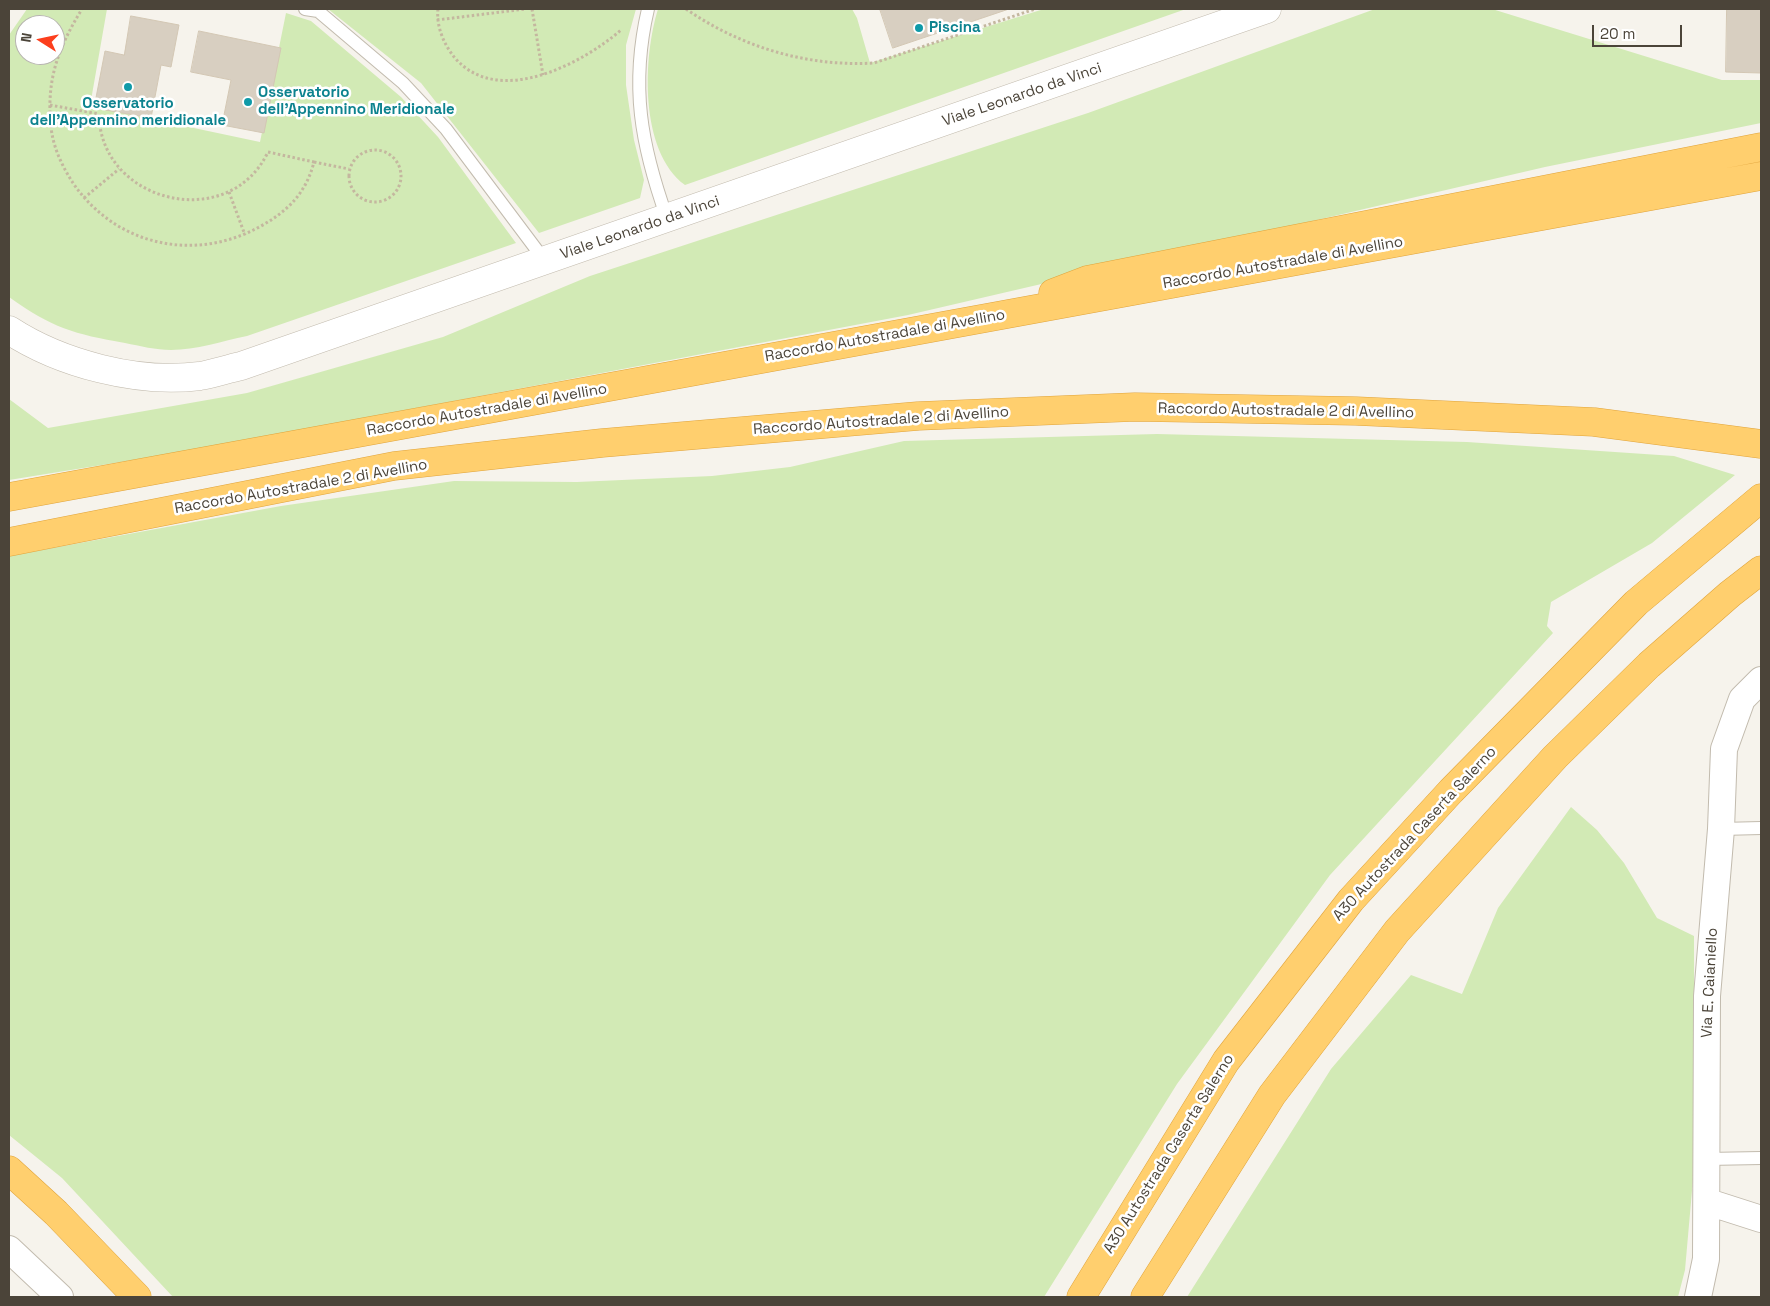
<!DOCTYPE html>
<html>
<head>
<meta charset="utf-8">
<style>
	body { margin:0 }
	#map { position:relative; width:1770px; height:1306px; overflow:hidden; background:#f6f3ec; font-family:"Space Grotesk",sans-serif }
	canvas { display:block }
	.frame { position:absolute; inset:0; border:10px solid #4b4439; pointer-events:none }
	.north { position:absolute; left:15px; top:15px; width:50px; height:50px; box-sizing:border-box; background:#fff; border:1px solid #b7b4b0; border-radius:50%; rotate:280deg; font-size:14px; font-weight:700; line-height:20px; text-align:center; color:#4b4439 }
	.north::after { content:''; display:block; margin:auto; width:18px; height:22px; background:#fc3f1d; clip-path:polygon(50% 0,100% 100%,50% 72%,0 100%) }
	.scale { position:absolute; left:1592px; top:25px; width:90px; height:22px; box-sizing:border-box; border:2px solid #4b4439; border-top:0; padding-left:6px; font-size:15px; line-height:18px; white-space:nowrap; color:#4b4439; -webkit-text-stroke:4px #fff; paint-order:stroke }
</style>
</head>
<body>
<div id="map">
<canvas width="1770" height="1306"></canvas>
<div class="frame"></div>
<div class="north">N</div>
<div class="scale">20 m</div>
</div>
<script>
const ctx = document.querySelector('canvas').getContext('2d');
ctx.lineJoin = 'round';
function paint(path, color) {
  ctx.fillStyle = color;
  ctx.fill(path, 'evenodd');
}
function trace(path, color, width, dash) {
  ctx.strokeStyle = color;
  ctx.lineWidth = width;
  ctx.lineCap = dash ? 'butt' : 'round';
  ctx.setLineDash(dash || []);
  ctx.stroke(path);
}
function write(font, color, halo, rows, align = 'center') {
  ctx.font = font + ' "Space Grotesk",sans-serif';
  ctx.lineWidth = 5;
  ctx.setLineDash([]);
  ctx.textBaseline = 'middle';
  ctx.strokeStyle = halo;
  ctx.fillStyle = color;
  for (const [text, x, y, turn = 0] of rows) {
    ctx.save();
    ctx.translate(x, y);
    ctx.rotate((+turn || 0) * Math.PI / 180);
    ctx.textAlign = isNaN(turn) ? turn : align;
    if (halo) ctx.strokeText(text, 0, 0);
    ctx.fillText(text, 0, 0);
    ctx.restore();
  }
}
paint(new Path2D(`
	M27 9H107L90 106 260 142 286 13 311 21 401 97 438 137 516 243 247 336C222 341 196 350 171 350 156 350 140 346 125 343 74 334 52 328 9 297V35ZM25 25H55V55H25Z
	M328 9H636L626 45V85L634 140 644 180 640 198 539 233 421 83Z
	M658 9H852L857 18 870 63 1044 9H1186L685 185C639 151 643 57 658 9Z
	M1375 9H1492L1722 80H1761V123L1545 167 908 315 195 450 9 480V399L48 428 247 393 443 337 590 276 1088 113Z
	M1157 434 1467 442 1674 456 1735 475 1652 543 1551 602 1547 626 1553 633 1330 875 1177 1084 1044 1297H173L62 1178 9 1135V556L281 506 454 481 577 482 712 476 790 467 904 441Z
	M1571 807 1597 830 1624 863 1657 918 1694 936V1168L1685 1270 1678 1297H1187L1331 1069 1411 975 1462 994 1498 908Z`), '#d2eab5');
const building = new Path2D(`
	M880 9H1009L893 48Z
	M1727 9H1761V73L1726 72Z
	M131 16 179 25 171 67 161 65 151 118 94 108 105 51 124 55Z
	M199 31 281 48 264 133 222 125 231 80 191 72Z`);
paint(building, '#d8cfc1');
trace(building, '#d3c7b4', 1);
const service = new Path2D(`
	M305 9 318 11 403 83 446 129 545 261
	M648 9C630 86 641 145 667 218
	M1721 829 1761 828
	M1707 1159 1761 1158`);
const minor = new Path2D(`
	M1708 1202 1761 1219
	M9 1249 60 1297
	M1698 1297 1706 1259 1707 996 1721 829 1724 749 1742 699 1761 680`);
const tertiary = new Path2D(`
	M9 330C61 364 138 384 200 376 213 374 227 369 241 366L1267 9`);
const motorway = new Path2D(`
	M1053 293 1087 280 1761 147
	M9 497 1761 176
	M9 542 394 466 602 443 918 416 1135 407 1356 411 1594 422 1761 444
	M9 1170 56 1213 137 1297
	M1081 1297 1226 1061 1351 900 1451 791 1636 603 1761 498
	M1145 1297 1272 1095 1397 931 1555 757 1649 665 1730 594 1761 570`);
trace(service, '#c2bbae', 14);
trace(minor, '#c2bbae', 28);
trace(tertiary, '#c2bbae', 29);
trace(motorway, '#e0a43c', 29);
trace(new Path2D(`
	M438 9C436 26 444 45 455 58 498 108 582 64 621 30
	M532 9 543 75
	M686 9C741 47 807 67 874 63L1035 9
	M437 20 525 9
	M50 105 99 114C100 203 229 234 268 152L314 162C306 193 288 211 261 226 195 263 116 246 73 183 62 166 53 147 51 127 46 80 58 48 82 9
	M349 176a26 26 0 1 1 52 0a26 26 0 1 1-52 0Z
	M314 162 349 169
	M229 192 245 235
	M84 198 119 169`), '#c4b79f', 3, [2.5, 2.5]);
trace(service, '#fff', 12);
trace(minor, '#fff', 26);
trace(tertiary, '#fff', 28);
trace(motorway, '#ffcf6e', 28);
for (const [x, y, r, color] of [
	[919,28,5,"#0f9aa8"],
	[128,87,5,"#0f9aa8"],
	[248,102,5,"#0f9aa8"]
]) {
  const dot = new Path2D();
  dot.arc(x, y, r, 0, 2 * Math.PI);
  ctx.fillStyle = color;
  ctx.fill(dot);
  trace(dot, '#fff', 2);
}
write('bold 15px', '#0d838f', '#fff', [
	["Piscina",929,28],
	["Osservatorio",258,93],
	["dell'Appennino Meridionale",258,110],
	["Osservatorio",128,104,"center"],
	["dell'Appennino meridionale",128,121,"center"]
], 'left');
write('15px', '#4b4439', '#fff', [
	["Viale Leonardo da Vinci",1022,95,-19],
	["Viale Leonardo da Vinci",640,228,-19],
	["Raccordo Autostradale di Avellino",1283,263,-10],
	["Raccordo Autostradale di Avellino",885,336,-10],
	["Raccordo Autostradale di Avellino",487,410,-10],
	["Raccordo Autostradale 2 di Avellino",1286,411,1],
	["Raccordo Autostradale 2 di Avellino",881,421,-4],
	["Raccordo Autostradale 2 di Avellino",301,487,-10],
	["A30 Autostrada Caserta Salerno",1415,834,-47],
	["Via E. Caianiello",1710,983,-87],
	["A30 Autostrada Caserta Salerno",1169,1154,-58]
]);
</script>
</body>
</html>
